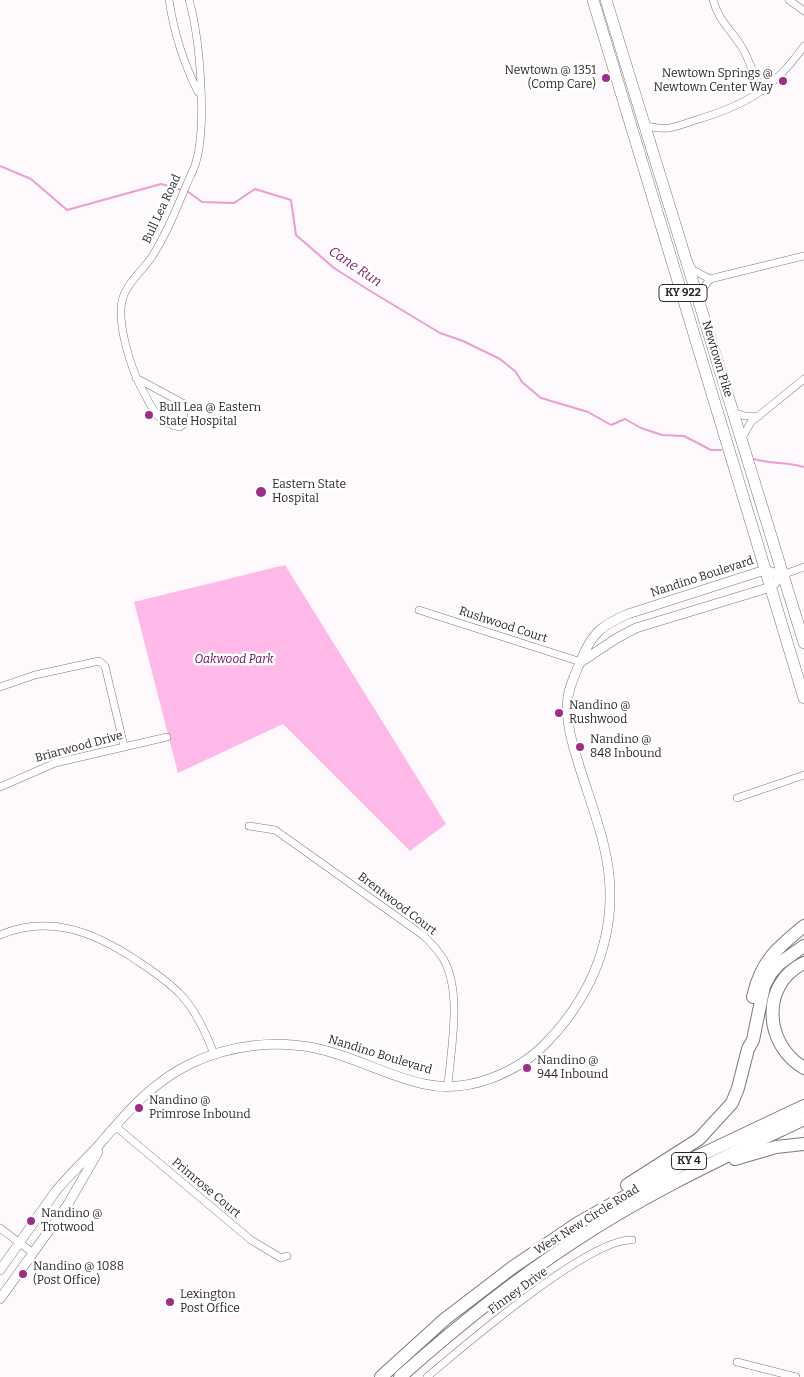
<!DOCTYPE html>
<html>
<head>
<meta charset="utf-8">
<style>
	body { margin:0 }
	canvas { display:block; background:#fef9fc }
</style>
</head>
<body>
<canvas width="804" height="1377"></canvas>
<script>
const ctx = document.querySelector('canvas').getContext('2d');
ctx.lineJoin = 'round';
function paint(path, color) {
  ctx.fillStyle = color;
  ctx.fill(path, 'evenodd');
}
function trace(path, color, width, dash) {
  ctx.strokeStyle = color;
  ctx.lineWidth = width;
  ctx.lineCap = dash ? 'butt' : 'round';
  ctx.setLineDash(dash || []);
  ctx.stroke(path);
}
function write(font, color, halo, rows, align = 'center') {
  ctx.font = font + ' Bitter,serif';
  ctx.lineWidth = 5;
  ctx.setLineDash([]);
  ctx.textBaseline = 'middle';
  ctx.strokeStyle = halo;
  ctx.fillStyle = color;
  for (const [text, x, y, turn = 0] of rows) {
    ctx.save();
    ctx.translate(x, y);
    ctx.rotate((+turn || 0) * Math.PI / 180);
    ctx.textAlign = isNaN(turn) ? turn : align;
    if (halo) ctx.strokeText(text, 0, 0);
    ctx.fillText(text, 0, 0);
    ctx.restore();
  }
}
paint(new Path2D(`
	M285 565 446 824 410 851 283 724 178 773 134 602Z`), '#feb9e8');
trace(new Path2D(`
	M0 166 31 179 67 210 161 184 182 190
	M187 191 202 202 234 203 255 189 291 200 296 235 334 268 367 289 440 333 463 341 500 359 516 372 522 382 541 398 588 412 611 425 625 419 641 428 662 435 684 436 711 450H721
	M754 459C771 464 787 462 804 467`), '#ed9cd4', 2);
const minor = new Path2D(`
	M169 0C174 33 183 62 198 92
	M713 0C718 20 733 32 743 49 751 63 753 78 764 91
	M789 0 804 11
	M645 125C667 132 674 127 696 120 746 105 774 89 804 46
	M690 265 693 270 710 279 804 256
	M699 298 701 291 710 279
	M136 378 190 407 192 418 180 427C157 423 152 408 142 389 131 369 117 324 122 301 126 283 144 270 153 255 167 233 176 210 186 186 189 178 194 170 196 162 207 124 200 38 189 0
	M733 412 745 416H759
	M742 438 751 422 804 379
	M782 575 804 567
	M419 610 581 662
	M0 687 35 675 99 661 105 666 124 746
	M0 787 55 763 167 737
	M737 798 804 775
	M249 826 275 830 285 837 424 936C431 943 439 951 444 960 462 994 451 1047 448 1085
	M0 935C49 914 94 932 136 960 151 970 168 981 181 995 196 1011 206 1033 214 1054
	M115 1126 251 1240 281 1258 287 1256
	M0 1228 33 1253
	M737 1362 796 1377
	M427 1377C464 1346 589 1238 632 1240`);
const tertiary = new Path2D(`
	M0 1270C19 1244 37 1217 56 1191 69 1175 85 1160 99 1145 127 1112 152 1082 192 1063 230 1045 274 1040 315 1048 353 1056 387 1076 424 1084 468 1094 518 1073 548 1041 587 1000 611 949 610 892 610 849 591 805 579 765 572 743 565 720 568 697 570 683 576 673 581 660 592 633 602 625 628 614L765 570 782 575 771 587 636 628 617 638 581 662
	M0 1299 68 1204 98 1152`);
const trunk = new Path2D(`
	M593 0 804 698
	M606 0 804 643`);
const motorway = new Path2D(`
	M804 963C760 984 764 1045 804 1068
	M753 997C761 961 777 948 804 926
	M735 1159 776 1147 804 1144
	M627 1185 699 1139 732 1103 738 1088 748 1049 753 1040 764 986 771 973 780 963 804 946
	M381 1377 445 1319 513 1267 578 1223 690 1160 804 1106
	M400 1377C455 1328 512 1282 573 1242 646 1193 725 1157 804 1119`);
trace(minor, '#81767d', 8);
trace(tertiary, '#81767d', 10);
trace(trunk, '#81767d', 12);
trace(motorway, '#81767d', 14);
trace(minor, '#fff', 7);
trace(tertiary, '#fff', 9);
trace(trunk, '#fff', 11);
trace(motorway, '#fff', 12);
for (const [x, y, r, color] of [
	[606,78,5,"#a12c86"],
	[783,81,5,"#a12c86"],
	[149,415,5,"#a12c86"],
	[261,492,6,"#a12c86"],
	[559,713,5,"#a12c86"],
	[580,747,5,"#a12c86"],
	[527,1068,5,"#a12c86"],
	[139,1108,5,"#a12c86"],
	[31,1221,5,"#a12c86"],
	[23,1274,5,"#a12c86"],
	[170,1302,5,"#a12c86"]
]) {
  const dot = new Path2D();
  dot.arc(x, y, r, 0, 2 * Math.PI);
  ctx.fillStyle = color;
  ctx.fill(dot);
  trace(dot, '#fff', 2);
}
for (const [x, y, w] of [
	[683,293,48],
	[689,1161,35]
]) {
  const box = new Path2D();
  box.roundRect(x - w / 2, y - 8.5, w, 17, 4);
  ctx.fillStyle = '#fff';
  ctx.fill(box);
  trace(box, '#2d292c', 1);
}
write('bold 11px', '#2d292c', null, [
	["KY 922",683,293],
	["KY 4",689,1161]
]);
write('12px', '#2d292c', '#fff', [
	["Newtown @ 1351",596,71,"right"],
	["(Comp Care)",596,85,"right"],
	["Newtown Springs @",773,74,"right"],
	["Newtown Center Way",773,88,"right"],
	["Bull Lea @ Eastern",159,408],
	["State Hospital",159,422],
	["Eastern State",272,485],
	["Hospital",272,499],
	["Nandino @",569,706],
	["Rushwood",569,720],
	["Nandino @",590,740],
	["848 Inbound",590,754],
	["Nandino @",537,1061],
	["944 Inbound",537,1075],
	["Nandino @",149,1101],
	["Primrose Inbound",149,1115],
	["Nandino @",41,1214],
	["Trotwood",41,1228],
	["Nandino @ 1088",33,1267],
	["(Post Office)",33,1281],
	["Lexington",180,1295],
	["Post Office",180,1309]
], 'left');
write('12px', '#2d292c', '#fff', [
	["Bull Lea Road",162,209,-65],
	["Newtown Pike",717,359,73],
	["Nandino Boulevard",702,577,-18],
	["Rushwood Court",503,625,18],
	["Briarwood Drive",79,747,-15],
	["Brentwood Court",397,904,37],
	["Nandino Boulevard",380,1055,17],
	["Primrose Court",206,1188,40],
	["West New Circle Road",587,1220,-32],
	["Finney Drive",518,1291,-36]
]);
write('italic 12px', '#6b0b57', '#fff', [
	["Oakwood Park",234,660]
]);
write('italic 14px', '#7f2369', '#fff', [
	["Cane Run",355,267,34]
]);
</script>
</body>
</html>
